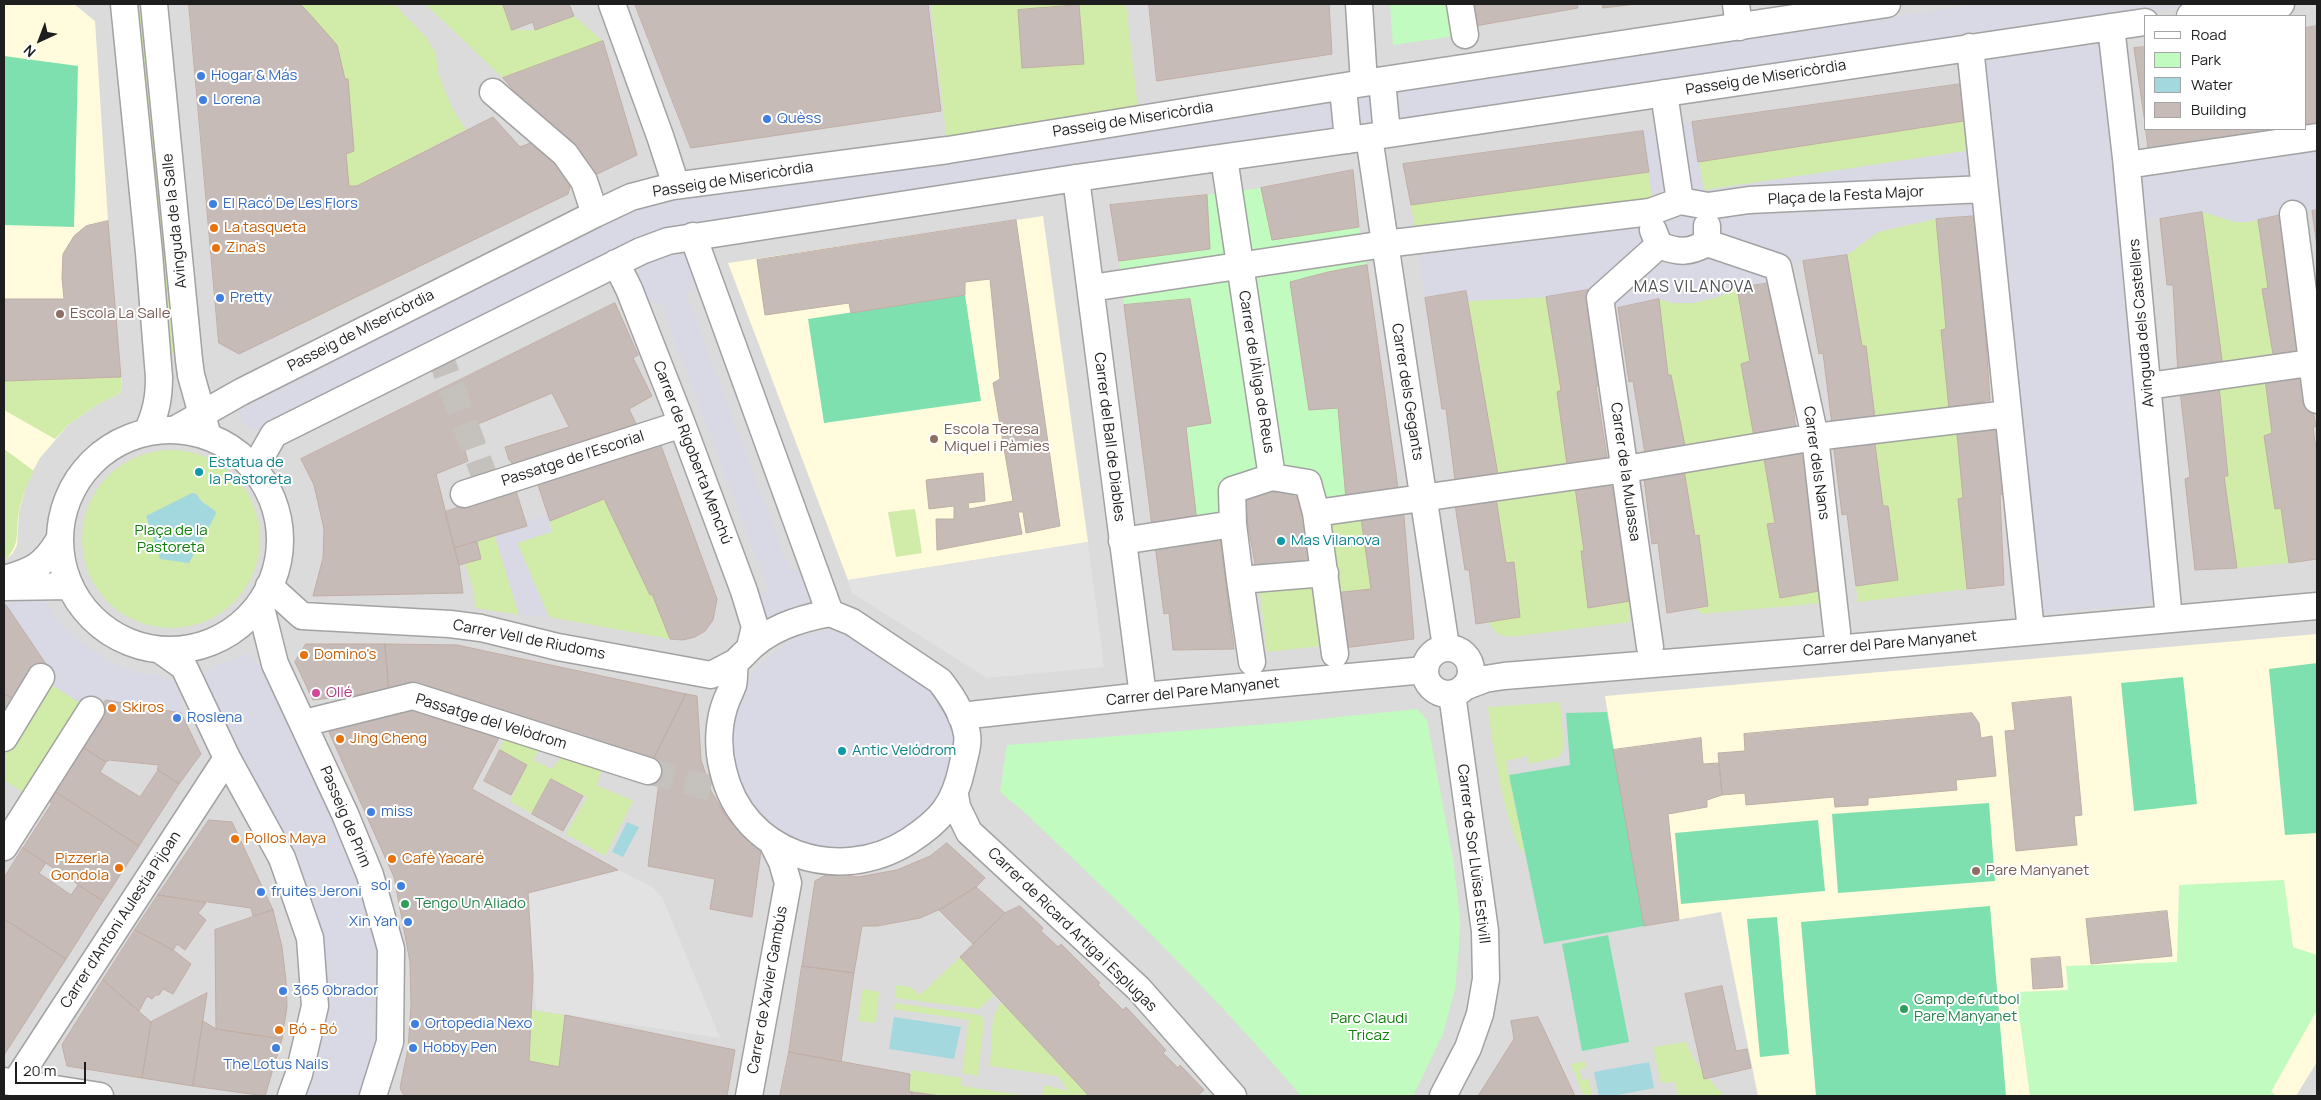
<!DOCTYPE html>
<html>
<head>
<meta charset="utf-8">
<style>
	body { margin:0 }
	#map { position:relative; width:2321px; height:1100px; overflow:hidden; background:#efeae3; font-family:Manrope,sans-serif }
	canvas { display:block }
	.frame { position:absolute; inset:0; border:5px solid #1e1e1e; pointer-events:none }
	.legend { position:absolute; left:2144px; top:15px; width:162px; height:115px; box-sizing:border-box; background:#fff; border:1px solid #a5a5a5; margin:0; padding:6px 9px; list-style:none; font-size:15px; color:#1e1e1e }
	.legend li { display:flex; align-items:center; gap:10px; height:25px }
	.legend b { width:25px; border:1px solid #a5a5a5 }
	.north { position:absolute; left:15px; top:15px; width:50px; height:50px; -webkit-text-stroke:4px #fff; paint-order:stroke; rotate:223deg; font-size:14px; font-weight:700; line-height:20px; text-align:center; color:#1e1e1e }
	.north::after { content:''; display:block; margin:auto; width:18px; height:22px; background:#1e1e1e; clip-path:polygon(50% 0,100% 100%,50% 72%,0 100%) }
	.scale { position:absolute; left:15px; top:1062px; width:71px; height:22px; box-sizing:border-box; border:2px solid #1e1e1e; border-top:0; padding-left:6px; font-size:15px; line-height:18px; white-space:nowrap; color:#1e1e1e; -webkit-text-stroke:4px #fff; paint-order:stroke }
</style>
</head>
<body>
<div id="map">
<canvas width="2321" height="1100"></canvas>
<div class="frame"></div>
<ul class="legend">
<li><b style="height:6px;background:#fff"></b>Road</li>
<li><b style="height:14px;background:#c1fbbf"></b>Park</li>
<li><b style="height:14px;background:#a3d8de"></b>Water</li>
<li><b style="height:14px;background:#c7bbb7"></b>Building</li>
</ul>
<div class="north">N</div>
<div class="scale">20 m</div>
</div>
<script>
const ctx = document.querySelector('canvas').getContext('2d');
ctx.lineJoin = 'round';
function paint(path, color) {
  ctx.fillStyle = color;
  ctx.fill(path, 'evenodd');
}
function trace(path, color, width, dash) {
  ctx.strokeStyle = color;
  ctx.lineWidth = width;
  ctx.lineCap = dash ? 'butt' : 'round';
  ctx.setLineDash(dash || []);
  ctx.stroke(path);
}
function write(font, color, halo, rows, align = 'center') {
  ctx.font = font + ' Manrope,sans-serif';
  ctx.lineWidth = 4;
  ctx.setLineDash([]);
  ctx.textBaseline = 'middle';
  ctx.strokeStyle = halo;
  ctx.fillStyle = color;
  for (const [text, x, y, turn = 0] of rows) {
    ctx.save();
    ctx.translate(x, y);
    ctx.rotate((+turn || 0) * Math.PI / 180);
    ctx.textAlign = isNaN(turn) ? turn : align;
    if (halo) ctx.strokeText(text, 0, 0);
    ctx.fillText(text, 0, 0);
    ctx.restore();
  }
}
paint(new Path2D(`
	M4 4H2317V1096H4ZM2145 16H2305V129H2145Z`), '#dcdbdb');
paint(new Path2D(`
	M4 4H74L95 21 108 221 122 387 119 394 98 404 69 424 40 458 27 482 19 512 17 545 13 553 4 561Z
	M1043 216 1088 542 848 580 728 263Z
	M2317 634V1062L2296 1096H1758L1721 912 1644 926 1605 696Z`), '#fffbdc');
paint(new Path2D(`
	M136 4H144L174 354 166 355Z
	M300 4H394L426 37 436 54 438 73 453 110 466 129 357 186H349L346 154 354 151 348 79H345L337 45Z
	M425 4H503L512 30H535L574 16 603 41 503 78Z
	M931 4H1126L1139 118 948 150Z
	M1964 121 1966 151 1704 191 1698 162Z
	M1649 172 1653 198 1416 233 1411 205Z
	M2202 212 2247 222 2258 220 2268 288 2262 289 2274 360 2221 367Z
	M1936 219 1946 329 1942 330 1949 409 1875 418 1866 346H1862L1847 255 1878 232Z
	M1737 288 1750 361 1754 437 1685 446 1671 375H1668L1659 299C1682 307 1716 300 1737 288Z
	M1546 297 1561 390 1557 392 1567 465 1498 475 1468 301Z
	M121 377 122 387 119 394 98 404 69 424 55 439 4 410V381Z
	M2265 379 2272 433 2264 436 2275 508H2281L2289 563 2237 568 2224 476 2228 475 2219 386Z
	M1956 424 1963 498 1958 500 1967 589 1858 602 1856 586 1883 506 1874 437Z
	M4 449 34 471C27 483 22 497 19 511 15 533 22 544 4 561Z
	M82 539a89 89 0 1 1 178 0a89 89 0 1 1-178 0Z
	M1763 453 1775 523 1767 525 1780 598 1819 591 1821 603 1703 614 1696 609 1708 606 1699 535 1695 536 1683 464Z
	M1574 480 1584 551 1581 552 1588 608 1630 601 1629 622 1518 636C1501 637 1498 637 1488 622L1520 616 1514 563H1506L1495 492Z
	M604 499 650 595 652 594 670 639 549 617 517 543 551 532 550 521Z
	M915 509 922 553 896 557 888 512Z
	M1360 511 1371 589 1334 593 1323 519Z
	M495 536 519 615 475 608 474 592 465 563 481 559 477 542Z
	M1322 585 1329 645 1267 652 1260 593Z
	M47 682 88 708 30 797 4 780V750Z
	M1560 702 1564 747 1559 757 1529 764 1527 756 1506 761 1525 854C1506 834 1491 738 1488 707Z
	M506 733 541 746 533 760 552 769 564 753 603 766 596 785 633 801 605 856 566 834 587 797 551 779 532 814 510 801 527 765 500 750Z
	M960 957 994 995 979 1009 896 998V985L910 987 920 995Z
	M863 989 879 992 876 1023 858 1021Z
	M1001 1002 1089 1096H1042L1044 1085 1068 1091 1058 1076 990 1066 993 1017Z
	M895 1003 980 1015 984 1019 978 1076 962 1073 969 1020 894 1009Z
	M532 1010 565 1015 559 1067 529 1061Z
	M1686 1042C1694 1063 1707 1078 1723 1094L1718 1096H1678L1675 1082 1661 1083 1653 1047Z
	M1585 1061V1068L1579 1069 1582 1080 1589 1079 1592 1096H1584L1571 1064Z
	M911 1070 962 1078V1086L1027 1096H941L909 1091Z`), '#d1eba8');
paint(new Path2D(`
	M1390 4H1450L1455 36 1393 45Z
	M1261 188 1273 240 1359 227 1367 265 1290 283 1308 410 1338 408 1346 499 1310 507 1294 497 1293 491 1244 496 1247 519 1197 522 1186 427 1211 422 1190 300 1124 305 1119 261 1210 249 1207 195Z
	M1417 709 1427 720 1454 865 1460 919 1459 948 1455 989 1443 1034 1413 1096H1301C1215 994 1119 902 1022 810L1000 792 1007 745 1291 722Z
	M2284 880 2293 947 2317 955V1010L2271 1092 2277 1096H2030L2016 992 2068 990 2066 966 2177 962 2179 885Z`), '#c1fbbf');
paint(new Path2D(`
	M4 56 78 66 74 227 4 225Z
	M965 295 981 401 824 423 808 319Z
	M2317 663V833L2285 835 2269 669Z
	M2183 677 2197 804 2134 811 2121 683Z
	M1607 712 1644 926 1544 944 1509 775 1570 765 1566 713Z
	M1989 803 1995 881 1838 893 1832 814Z
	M1818 820 1825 891 1681 904 1675 833Z
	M1990 906 2006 1096H1816L1801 922Z
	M1777 917 1789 1054 1760 1057 1747 919Z
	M1608 935 1629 1042 1582 1051 1562 944Z`), '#7fe0af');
paint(new Path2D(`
	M1088 542 1104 667 987 678 852 593 848 580Z
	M618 870 653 887 663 899 720 1038 536 1010 528 893Z`), '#e2e2e2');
paint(new Path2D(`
	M1978 4H2205L691 226 263 428 256 430 249 429 244 425 240 417 241 408 247 401 650 200Z
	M2111 27 2126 158 2277 136 2276 129H2305V114L2308 134 2317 132V210L2286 214 2247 222H2235L2202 212 2132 223 2168 601 2030 615 1981 59Z
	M1692 122 1704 190 1966 151 1978 216 1936 219 1896 226 1878 232 1847 255 1803 261 1778 267 1777 282 1738 288 1718 297 1694 303H1672L1659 299 1618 308 1588 290 1546 297 1468 301 1466 291 1425 298 1416 233 1652 198 1643 131Z
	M676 250 689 257 700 291H685L790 570H800L813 603 807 609 778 621 767 619 761 615 755 591H769L661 304 648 301 636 282 640 266 645 261Z
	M548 514 551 532 517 543 549 617 519 615 495 536 527 526 526 521Z
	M30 597H43L57 620 72 635 111 663 138 673 166 677 179 684 181 713 107 700 99 712 88 708 47 682 39 674 46 664 6 605Z
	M828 629 866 631 947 703 954 740 948 777 930 809 904 834 871 849 832 852 799 844 768 825 745 797 732 763 730 727 741 691 762 661 793 639Z
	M249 653 304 723 391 949 373 1096H291L310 938 204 683 205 674 217 665Z`), '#d8d9e5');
paint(new Path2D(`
	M192 493 197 494C199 502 210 506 216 512L215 516 189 563 160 559 146 516Z
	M627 822 639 827 623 857 612 852Z
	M894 1017 961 1027 954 1059 889 1049Z
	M1649 1062 1654 1088 1613 1096H1599L1594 1072Z`), '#a3d8de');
const building = new Path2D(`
	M189 4H300L306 10 337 45 345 79H348L354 151 346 154 349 186H357L493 117 520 147 541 139 572 179 568 194 239 354 219 343Z
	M503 4H569L574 16 535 30 533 22 512 30Z
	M635 4H928L941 111 691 148Z
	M1149 4H1329L1332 54 1157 81Z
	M1471 4H1577L1578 8 1475 26Z
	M1603 4H1636L1603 8Z
	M1079 5 1084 64 1022 68 1018 10Z
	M2317 26V132L2308 134 2305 114V28Z
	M603 41 637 155 593 176 559 142 503 78Z
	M2145 47V123L2134 48Z
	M1961 84 1964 121 1698 162 1692 122Z
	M2146 129H2276L2277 136 2149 154Z
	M1643 131 1649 172 1411 205 1403 164Z
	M1353 170 1359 227 1272 240 1261 188Z
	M1207 195 1210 249 1119 261 1110 205Z
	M2317 210V246L2312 211Z
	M2202 212 2223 367 2178 375 2173 285H2167L2160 219Z
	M2286 214 2302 353 2274 360 2262 289 2268 288 2258 220Z
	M1978 216 1987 325 1985 327 1990 400 1949 409 1941 330 1946 329 1936 219Z
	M1016 220 1060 526 1026 533 1023 512H1018L1022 534 937 550 936 519H954V506L929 509 926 480 983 473 985 501 968 503 969 509 1013 501 993 383 1000 379 990 279 965 282V295L851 313 849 303 765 315 757 260Z
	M108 221 121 377 4 381V299H64L62 278 63 254 74 236 86 226Z
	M1847 255 1862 346H1866L1875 418 1832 425 1823 353 1819 354 1803 261Z
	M1367 265 1398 488 1346 499 1338 408 1309 410 1290 282 1328 272Z
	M1777 282 1796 430 1754 437 1741 364 1750 361 1737 288Z
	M1588 290 1598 350 1601 385 1596 386 1607 458 1567 465 1557 392 1561 390 1546 297Z
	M1466 291 1498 475 1455 480 1446 409H1442L1425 298Z
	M1190 299 1211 423 1186 427 1197 522 1152 526 1124 305Z
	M1659 299 1668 375H1671L1685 446 1645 453 1633 381 1629 382 1618 308Z
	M615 303 638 355 633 358 652 396 629 409 640 432 520 471 509 460 505 447 569 427 552 393 459 432 468 461 436 474 459 565 463 593 313 596 323 558 324 529 314 485 301 459Z
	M2305 373 2316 426 2313 428 2317 455V559L2289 563 2281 508 2275 509 2264 436 2272 433 2265 379Z
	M2219 386 2228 476H2224L2237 568 2195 570 2185 479 2190 477 2180 391Z
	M1998 419 2004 494 2000 495 2004 585 1967 589 1958 499 1963 498 1956 424Z
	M1874 437 1883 506H1888L1898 580 1856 586 1847 514 1842 515 1833 442Z
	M660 443 717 599 713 620 705 631 695 637 683 640 670 639 652 594 650 595 604 499 550 521 538 485Z
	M1803 447 1813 519 1811 521 1819 591 1780 598 1767 524 1775 523 1763 453Z
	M1683 464 1695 536 1699 535 1708 606 1667 613 1658 543 1652 544 1643 470Z
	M1616 473 1630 601 1588 608 1581 551H1584L1574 480Z
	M515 488 527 526 454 548 445 512Z
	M1293 491 1294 497 1308 496 1315 563 1256 570 1243 496Z
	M1495 492 1506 563 1514 562 1520 617 1476 624 1469 570H1465L1454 498Z
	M1403 504 1414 639 1343 648 1334 593 1371 589 1360 511Z
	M1220 537 1234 649 1173 650 1169 613 1164 614 1155 545Z
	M477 542 481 559 459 565 454 548Z
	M6 605 46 664 21 702 4 694V606Z
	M306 644H385L389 691 313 700 295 662Z
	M385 644 457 645 686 694 651 764 389 691Z
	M4 694 21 702 4 729Z
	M686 694 697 696 701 760 711 791 727 818 761 851 752 917 710 909 715 879 648 866 661 767 651 764Z
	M2071 697 2082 815 2074 816 2077 845 2016 851 2005 731 2015 730 2012 703Z
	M106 700 181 713 201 754 179 784 157 769 159 765 109 760 106 762 76 743Z
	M411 703 502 732 472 789 618 870 528 893 533 975 529 1061 559 1067 565 1015 735 1050 727 1096H404L400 1088 408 1049 411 1005 410 962 394 877 329 732Z
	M1972 713 1979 723 1981 738 1992 736 1996 776 1956 780 1957 790 1868 798V805L1835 807 1834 797 1746 805 1745 793 1722 795 1718 753 1745 751 1744 734Z
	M1701 738 1703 764 1719 763 1722 795 1707 800V807L1668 814 1679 920 1644 926 1613 750Z
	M76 743 106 762 100 772 140 797 158 770 179 784 139 846 48 787Z
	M500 750 527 765 511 795 484 781Z
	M551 779 583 796 563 831 532 814Z
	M48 787 139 846 103 901 23 848 52 803 42 797Z
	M209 820 232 822 273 910 253 916 251 908 158 895Z
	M947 843 985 878 976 887 945 907 920 918 877 926H862L854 973 802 966 815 881 831 872 858 877 897 870 930 856Z
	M23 848 46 863 39 873 71 895 78 885 103 901 66 959 4 919V878Z
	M976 887 1005 913 973 944 939 910Z
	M158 895 206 903 198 913 206 920 185 950 177 944 173 950 135 930Z
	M1020 906 1043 928 1041 931 1058 947 1061 944 1100 983 1098 985 1123 1010 1126 1007 1166 1050 1163 1053 1178 1068 1180 1065 1204 1090 1197 1096H1089L960 957 1005 913Z
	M273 910 282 947 286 981 287 1007 282 1039 216 1029 215 930Z
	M2167 911 2172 956 2091 964 2086 919Z
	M4 919 66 959 4 1055Z
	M135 930 173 950 191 964 173 994 163 989 159 995H156L152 999 147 996 139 1011 103 980Z
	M2060 957 2063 987 2033 989 2031 959Z
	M802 966 854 973 841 1062 789 1052Z
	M103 980 151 1022 142 1078 67 1066 62 1045Z
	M1722 986 1736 1051 1747 1049 1751 1068 1704 1079 1685 994Z
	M207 993 193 1086 142 1078 151 1022Z
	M1538 1017 1575 1096H1478L1514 1039 1511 1021Z
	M203 1021 216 1029 282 1039 265 1096 193 1086Z
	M789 1052 910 1074 909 1091 912 1092V1096H780Z
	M912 1092 941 1096H912Z`);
paint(building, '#c7bbb7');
trace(building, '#c1aea5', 1);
trace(new Path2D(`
	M438 350 488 486
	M648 771 731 794`), '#c5c1bc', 26, [26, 13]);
const minor = new Path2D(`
	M124 4 149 253 159 377C159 398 156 413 147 432
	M154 4 189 360 191 375 206 429
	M612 4 660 136 672 173 673 186
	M1359 4 1364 83
	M1460 4 1465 35
	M1736 4 1739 27
	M2190 16 2281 4
	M2111 27 2126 158 2169 619
	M1970 47 2031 631
	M1382 81 1387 134
	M1343 88 1348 140
	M493 92 565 154 584 181 595 214
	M1664 93 1680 201
	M1369 137 1446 647
	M1224 158 1272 477
	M2127 165 2317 137
	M1076 178 1143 696
	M2293 214 2317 400
	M1653 230 1659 245C1678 253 1689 253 1707 243V226
	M693 236 830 613
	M1707 243 1778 267 1815 437 1837 632
	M616 263 629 289 682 424 744 591 755 627 750 647
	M1091 288 1385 244 1650 212 1680 201 1708 206 1749 200 1984 189
	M2148 386 2317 362
	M60 540a110 110 0 1 1 220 0a110 110 0 1 1-220 0Z
	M174 430 241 392 595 214 631 197 673 186 948 150 1364 83 1887 4
	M254 469 274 434 641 251 668 241 1076 178 1369 137 2145 22
	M464 494 682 424
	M1233 524 1232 490 1272 477 1308 483 1316 513
	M1122 541 1233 524 1240 580 1325 573
	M4 579C32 571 44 566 59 540
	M1240 580 1252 662
	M269 586 302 616 450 624 481 628 558 647 711 675 736 662
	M4 587 70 586
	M260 604 275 664 345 814 370 875 391 949 390 1042 373 1096
	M830 613 852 622 940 681C951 695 964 716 967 734 969 744 964 758 962 768 954 805 941 820 909 841 838 886 742 854 723 770 717 747 718 721 727 699 729 695 731 690 733 685 735 678 733 669 736 663 737 660 741 657 744 654 766 629 798 619 830 613Z
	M1650 647 1600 298 1659 245
	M1425 671a23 23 0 1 1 46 0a23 23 0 1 1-46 0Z
	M160 650 184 667 227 758 282 858 310 938 315 1006 299 1074 291 1096
	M1335 654 1316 513 1626 469 1815 437 2008 414
	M1464 687 1485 679 1504 676 1813 651 2317 606
	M961 716 1143 696 1425 670
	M304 723 413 696 648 771
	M4 738 41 677
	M955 795 957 807 969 832 1139 989 1233 1096
	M4 847 91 710
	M4 1081 100 1096
	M15 1083 227 758
	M749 1096 788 883 782 862 772 842
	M1443 1096 1468 1048 1480 1014 1486 979 1485 931 1452 694`);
trace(minor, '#a2a2a2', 29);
trace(minor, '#fff', 26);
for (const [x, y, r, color] of [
	[201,76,5,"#3f7fe0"],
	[203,100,5,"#3f7fe0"],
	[767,119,5,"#3f7fe0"],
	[213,204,5,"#3f7fe0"],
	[214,228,5,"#e8710a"],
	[216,248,5,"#e8710a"],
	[220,298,5,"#3f7fe0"],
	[60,314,5,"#8d6e63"],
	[934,439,5,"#8d6e63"],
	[199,472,5,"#0f9aa8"],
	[1281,541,5,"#0f9aa8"],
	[304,655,5,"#e8710a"],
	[316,693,5,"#d1479c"],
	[112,708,5,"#e8710a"],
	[177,718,5,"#3f7fe0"],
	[340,739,5,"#e8710a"],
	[842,751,5,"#0f9aa8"],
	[371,812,5,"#3f7fe0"],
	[235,839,5,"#e8710a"],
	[392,859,5,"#e8710a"],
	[119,868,5,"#e8710a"],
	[1976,871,5,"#8d6e63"],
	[401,886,5,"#3f7fe0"],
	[261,892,5,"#3f7fe0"],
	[405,904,5,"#2e9e5b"],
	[408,922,5,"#3f7fe0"],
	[283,991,5,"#3f7fe0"],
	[1904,1009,5,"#2e9e5b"],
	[415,1024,5,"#3f7fe0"],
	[279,1030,5,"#e8710a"],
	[276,1048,5,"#3f7fe0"],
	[413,1048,5,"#3f7fe0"]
]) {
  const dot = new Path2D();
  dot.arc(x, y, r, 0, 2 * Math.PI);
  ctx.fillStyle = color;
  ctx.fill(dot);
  trace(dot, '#fff', 2);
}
write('15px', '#366cbe', '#fff', [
	["Hogar & Más",211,76],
	["Lorena",213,100],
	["Quèss",777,119],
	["El Racó De Les Flors",223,204],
	["Pretty",230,298],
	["Roslena",187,718],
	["miss",381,812],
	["sol",391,886,"right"],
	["fruites Jeroni",271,892],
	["Xin Yan",398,922,"right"],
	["365 Obrador",293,991],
	["Ortopedia Nexo",425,1024],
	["Hobby Pen",423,1048],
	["The Lotus Nails",276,1065,"center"]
], 'left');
write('15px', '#1e1e1e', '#fff', [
	["Passeig de Misericòrdia",1766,78,-9],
	["Passeig de Misericòrdia",1133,120,-9],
	["Passeig de Misericòrdia",733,180,-9],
	["Plaça de la Festa Major",1846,196,-3],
	["Avinguda de la Salle",175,221,-96],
	["Avinguda dels Castellers",2142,323,-95],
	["Passeig de Misericòrdia",361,331,-27],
	["Carrer de l'Àliga de Reus",1256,372,81],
	["Carrer dels Gegants",1407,392,81],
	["Carrer del Ball de Diables",1109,437,83],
	["Carrer de Rigoberta Menchú",692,453,69],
	["Passatge de l'Escorial",573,459,-18],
	["Carrer dels Nans",1816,463,82],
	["Carrer de la Mulassa",1625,472,82],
	["Carrer Vell de Riudoms",529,640,11],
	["Carrer del Pare Manyanet",1890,644,-5],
	["Carrer del Pare Manyanet",1193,692,-6],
	["Passatge del Velòdrom",491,722,17],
	["Passeig de Prim",345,817,67],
	["Carrer de Sor Lluïsa Estivill",1473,854,83],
	["Carrer d'Antoni Aulestia Pijoan",121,920,-57],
	["Carrer de Ricard Artiga i Esplugas",1072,930,44],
	["Carrer de Xavier Gambús",768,990,-80]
]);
write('15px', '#c56008', '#fff', [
	["La tasqueta",224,228],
	["Zina’s",226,248],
	["Domino's",314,655],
	["Skiros",122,708],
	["Jing Cheng",350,739],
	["Pollos Maya",245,839],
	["Pizzeria",109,859,"right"],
	["Gondola",109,876,"right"],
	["Cafè Yacaré",402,859],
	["Bó - Bó",289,1030]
], 'left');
write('15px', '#785e54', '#fff', [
	["Escola La Salle",70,314],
	["Escola Teresa",944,430],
	["Miquel i Pàmies",944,447],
	["Pare Manyanet",1986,871]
], 'left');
write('15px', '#0d838f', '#fff', [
	["Estatua de",209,463],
	["la Pastoreta",209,480],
	["Mas Vilanova",1291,541],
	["Antic Velódrom",852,751]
], 'left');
write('15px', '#0d7f09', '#fff', [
	["Plaça de la",171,531],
	["Pastoreta",171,548],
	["Parc Claudi",1369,1019],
	["Tricaz",1369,1036]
]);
write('15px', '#b23c85', '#fff', [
	["Ollé",326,693]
], 'left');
write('15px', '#27864d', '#fff', [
	["Tengo Un Aliado",415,904],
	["Camp de futbol",1914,1000],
	["Pare Manyanet",1914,1017]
], 'left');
ctx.letterSpacing = '1px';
write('16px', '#515151', '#fff', [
	["MAS VILANOVA",1694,288]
]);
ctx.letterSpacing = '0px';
</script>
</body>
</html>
